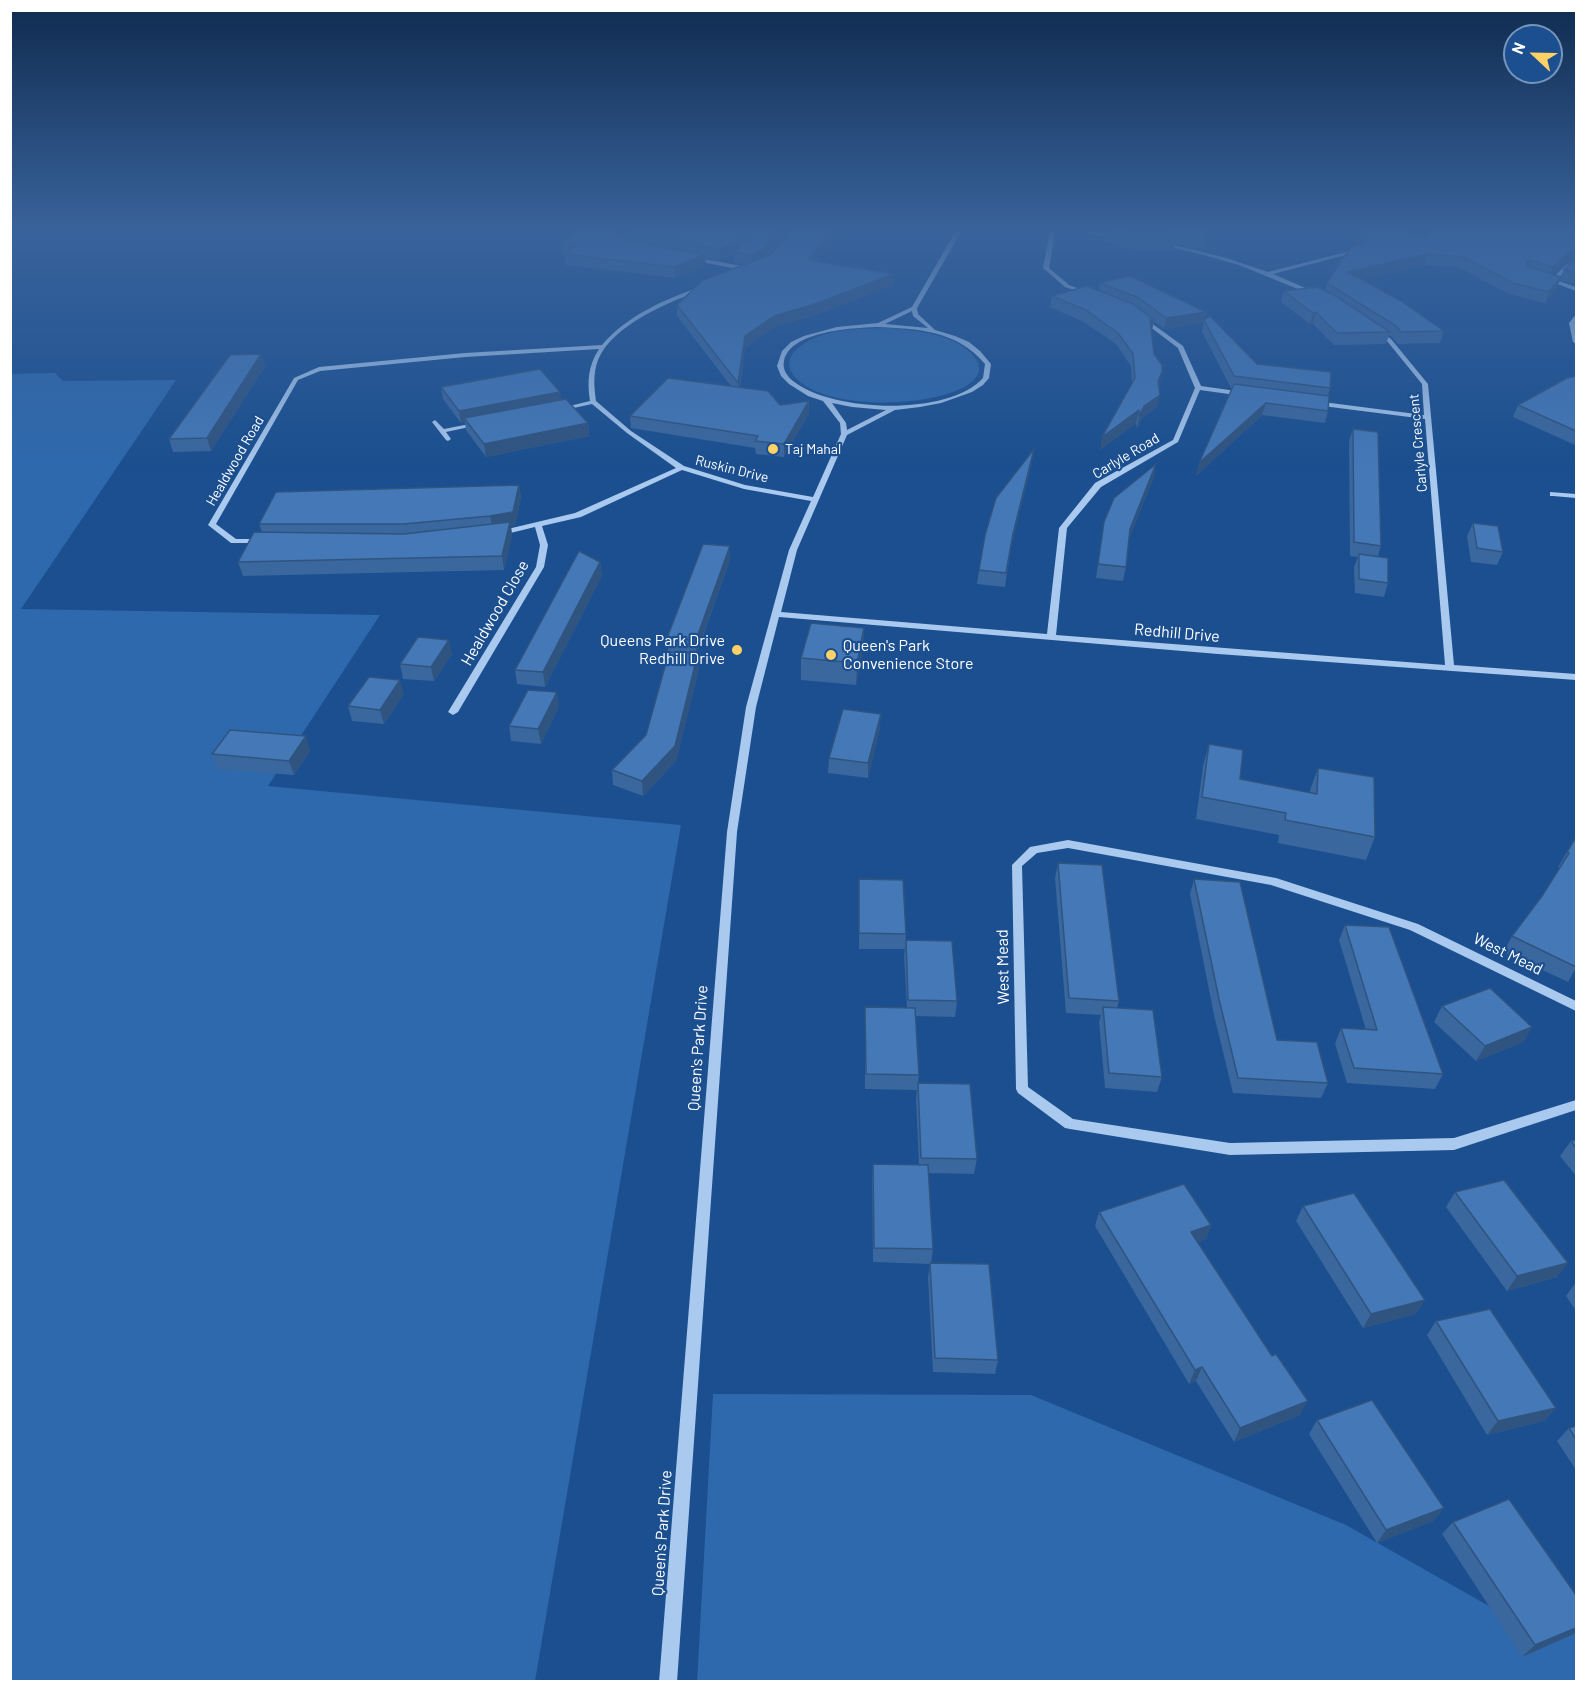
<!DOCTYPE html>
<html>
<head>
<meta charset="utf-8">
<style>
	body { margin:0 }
	#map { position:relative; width:1587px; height:1692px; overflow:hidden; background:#1b4f8f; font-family:Barlow,sans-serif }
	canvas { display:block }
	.frame { position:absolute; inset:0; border:12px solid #fff; pointer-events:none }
	.north { position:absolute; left:1503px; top:24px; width:60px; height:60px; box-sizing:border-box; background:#1b4f8f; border:2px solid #7695bc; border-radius:50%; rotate:292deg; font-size:16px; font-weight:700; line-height:24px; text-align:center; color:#fff }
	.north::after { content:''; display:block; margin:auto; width:21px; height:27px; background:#ffd166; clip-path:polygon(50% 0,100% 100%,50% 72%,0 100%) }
</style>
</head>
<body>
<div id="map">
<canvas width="1587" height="1692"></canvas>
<div class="frame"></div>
<div class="north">N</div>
</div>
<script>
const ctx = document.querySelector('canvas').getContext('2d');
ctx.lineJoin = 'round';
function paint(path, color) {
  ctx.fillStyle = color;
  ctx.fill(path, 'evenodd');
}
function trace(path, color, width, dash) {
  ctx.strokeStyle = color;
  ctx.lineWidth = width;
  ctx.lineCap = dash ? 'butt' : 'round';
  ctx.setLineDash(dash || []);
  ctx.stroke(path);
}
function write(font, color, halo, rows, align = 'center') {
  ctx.font = font + ' Barlow,sans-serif';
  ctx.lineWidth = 4.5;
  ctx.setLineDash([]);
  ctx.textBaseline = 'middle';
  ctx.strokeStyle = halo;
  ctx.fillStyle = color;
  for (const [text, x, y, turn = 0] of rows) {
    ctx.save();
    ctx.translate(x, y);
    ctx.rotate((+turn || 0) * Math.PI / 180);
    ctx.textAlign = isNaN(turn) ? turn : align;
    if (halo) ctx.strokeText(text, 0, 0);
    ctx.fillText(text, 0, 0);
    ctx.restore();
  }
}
paint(new Path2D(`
	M889 328C915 331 951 333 971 353 1021 402 825 425 792 373 787 365 789 356 797 349 821 328 859 329 889 328Z
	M55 373 63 381 176 380 21 609 380 615 268 786 681 825 535 1681H11L10 374Z
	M713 1394 1031 1395 1346 1525 1533 1631 1576 1627V1681L697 1682Z`), '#2e69ad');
paint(new Path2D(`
	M955 232H961L917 308 918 314 935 330 955 336 969 342 980 351 991 364 989 378 983 385 972 392 941 403 920 407 895 410 847 435 797 550 781 612 1047 634 1059 528 1095 483 1173 440 1195 388 1178 348 1141 320V318L1143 317 1183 346 1201 386 1243 392 1246 394 1243 396 1200 390 1178 442 1101 487 1067 528 1056 635 1445 665 1425 419 1315 405 1312 403 1315 401 1424 415 1422 384 1387 341 1375 333 1374 332 1377 330 1391 339 1428 384 1454 665 1576 674V680L1218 654 779 617 756 707 737 832 677 1682H659L727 832 746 707 789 550 811 501 744 489 682 470 581 517 542 526 548 545 544 567 458 712 453 715 448 712 536 567 540 545 535 527 498 536 494 534 495 532 575 513 676 468 627 433 592 404 560 411 557 409 590 401C587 381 588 366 599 349L465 357 320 371 298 380 216 524 236 539H264L268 541 264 543H231L208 525 294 378 319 367 465 353 602 345C626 316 667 298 703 286L705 287V289C671 301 613 324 598 360 593 373 594 387 596 401L631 431 684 466 745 485 813 497 841 434 840 423 823 401 808 396 789 384 781 376 777 366 782 351 791 342 804 336 837 327 878 323 912 307ZM912 311 913 316 928 328 885 324ZM877 327C918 329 957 330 985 364L983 378C948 417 831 412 793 381 787 376 782 369 784 361 790 331 852 328 877 327ZM832 403 852 407 886 410 847 430 846 423Z
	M1050 232H1055L1049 268 1069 285 1090 293V295L1065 287 1043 268Z
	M1082 232H1094L1117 236 1114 238Z
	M1162 242 1223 257 1268 272 1358 249 1361 251 1273 274 1317 293V295L1315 296 1239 265 1200 254 1160 245Z
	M694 257 752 268 755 270 752 272 692 260Z
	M1576 260V264L1570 267 1556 280 1576 287V291L1544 279 1547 277 1551 279 1566 265Z
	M1576 314V344L1573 342 1569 323Z
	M435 420 444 429 480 422 483 424 446 432 451 439 448 441 446 440 432 422Z
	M1550 492 1576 494V498L1553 496H1550Z
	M1068 840 1276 878 1418 924 1576 1001V1011L1410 930 1271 885 1068 848 1037 853 1022 866 1028 1087 1073 1119 1230 1143 1454 1138 1576 1100V1110L1454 1150 1230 1155 1070 1129 1065 1128 1018 1093 1016 1089 1012 865 1030 847Z`), '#a9c9ee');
paint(new Path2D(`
	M630 232H788L767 257 770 255 791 232H838L816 261 894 285 815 315 774 327 745 348 740 387 780 405 809 413 784 457 756 454 755 448 631 428 630 416 731 386 677 316V305L746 265 734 262V254L720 260 705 257 706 266 675 278 565 265 564 254 562 253 561 243ZM628 232 629 240 621 237Z
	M1103 232H1205L1203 249 1175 244 1174 250H1134L1102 240Z
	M1426 232H1576V282L1573 284 1560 280 1557 287 1545 303 1509 294 1460 268 1424 265 1361 279 1444 331 1440 343 1398 344 1392 337 1389 335 1386 344 1334 345 1313 324H1310L1281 302 1284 291H1325L1327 283 1354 246 1356 239 1426 237ZM1576 259 1564 269 1561 277 1553 274 1565 263Z
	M1100 283 1206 312 1203 323 1164 329 1154 321 1151 331 1154 354 1160 384 1159 387 1157 407 1142 418 1137 428 1136 423 1100 450 1132 383 1131 366 1116 344 1084 322 1050 307 1052 296 1099 291Z
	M1204 320 1257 364 1330 388 1328 396V411L1325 423 1262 415 1196 476 1233 388H1231L1202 332Z
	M261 354 265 366 211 451 173 452 169 439Z
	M1576 376V445H1575L1513 417 1518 405Z
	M441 387 561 400 588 423 589 436 486 457 466 430 465 423H461L443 399Z
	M1353 429 1381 546 1378 556 1388 583 1384 597 1355 593 1354 567 1358 557 1350 556 1349 441Z
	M1032 462 1011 547 1005 587 977 584 979 570Z
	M1154 477 1129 538 1126 567 1123 581 1096 578 1104 522Z
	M519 485 521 498 515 525 511 526 512 536 504 570 243 576 238 562 262 532 259 524Z
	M1473 523 1503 552 1497 565 1471 562 1467 536Z
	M730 560 697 653H698L699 668 676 761 643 796 613 785 612 770 646 735 669 652H668L667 638Z
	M600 562 602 576 545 687 517 684 515 670Z
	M864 628 863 649 856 685 801 680V658Z
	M452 654 434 681 403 679 400 664Z
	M404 694 384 724 352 721 348 706Z
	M559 706 541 744 511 741 509 726Z
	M880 728 868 778 828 773 829 758Z
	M1209 744 1240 779 1310 793V790L1318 768 1375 837 1366 860 1278 843 1279 835 1196 819 1203 766Z
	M310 751 294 775 217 769 212 754Z
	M1576 837V968L1568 982 1504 952 1512 936 1542 896 1560 868 1558 867Z
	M1058 863 1119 1001 1117 1008 1162 1077 1157 1092 1105 1088 1099 1022 1101 1015 1066 1013 1055 878Z
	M859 879 906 934 905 949H859Z
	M1194 879 1277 1040 1328 1083 1321 1098 1233 1093 1214 1015 1190 894Z
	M1345 925 1443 1074 1435 1089 1347 1083 1335 1044 1341 1028 1366 1030 1339 940Z
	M906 940 957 1001 955 1017 915 1016 919 1075 918 1083 977 1159 974 1174 928 1173 933 1249 931 1263 998 1360 995 1374 933 1372 928 1277 930 1264 873 1262 872 1179 873 1164 919 1165 916 1098 917 1090 865 1089V1007L907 1008 904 955Z
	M1442 1006 1532 1027 1523 1042 1476 1061 1434 1022Z
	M1576 1140V1176L1560 1156 1571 1141Z
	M1455 1192 1557 1277 1507 1291 1446 1207Z
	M1303 1206 1416 1314 1363 1328 1296 1221Z
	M1099 1212 1211 1225 1206 1239 1197 1242 1300 1415 1234 1442 1196 1381 1189 1384 1095 1226Z
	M1576 1282V1311L1566 1296Z
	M1436 1321 1556 1408 1544 1421 1487 1435 1427 1335Z
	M1317 1420 1444 1508 1433 1521 1377 1543 1309 1434Z
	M1576 1426V1470L1557 1441 1569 1428Z
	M1453 1522 1576 1595V1633L1522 1657 1442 1534Z`), '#3a679d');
paint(new Path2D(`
	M617 232H629L618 239Z
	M779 232H788L764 260 752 266 751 255Z
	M831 232H838L808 270V260Z
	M748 238 734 252V254L720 260V249Z
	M1365 238 1362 248 1353 250 1356 239Z
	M1576 250V259L1565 263 1549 277 1553 267 1569 252Z
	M1427 254 1424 265 1345 283 1348 272Z
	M705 255 706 266 675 278 674 267Z
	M1532 260 1528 271 1527 262Z
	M894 274V285L815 315 774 327 745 348 738 395V383L745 336 774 316Z
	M1576 275V282L1573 284Z
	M1561 277 1557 287 1545 303 1549 292Z
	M1206 312 1203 323 1164 329 1166 318Z
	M1316 312 1313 324H1310L1313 313Z
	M1150 320H1154L1152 331 1148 332Z
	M261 354 265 366 211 451 207 438Z
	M1162 372 1160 384 1155 393 1158 381Z
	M560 392 562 404 464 418 465 423H461L459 411Z
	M1160 395 1157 407 1142 418 1137 428 1139 416 1144 406Z
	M809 401V413L784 457V444Z
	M1266 403 1262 415 1196 476 1199 463Z
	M1139 410 1136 423 1100 450 1102 437Z
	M588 423 589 436 486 457 484 444Z
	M1034 449 1032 462 1011 547 1005 587 1013 534Z
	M1156 464 1154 477 1127 542 1130 529Z
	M519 485 521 498 515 525 511 526 512 536 504 570 502 556 493 530 490 516Z
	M730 546V560L696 654V640Z
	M600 562 602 576 545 687 543 672Z
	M864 628 863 649 856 685 857 663Z
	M449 640 452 654 434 681 431 667Z
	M698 653 699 668 676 761 643 796 642 781Z
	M400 680 404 694 384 724 380 710Z
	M557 692 559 706 541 744 538 729Z
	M881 714 880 728 868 778V763Z
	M306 736 310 751 294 775 289 761Z
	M1532 1027 1523 1042 1476 1061 1485 1046Z
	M1211 1225 1206 1239 1185 1246 1191 1232Z
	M1568 1263 1557 1277 1507 1291 1517 1276Z
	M1425 1300 1416 1314 1363 1328 1371 1314Z
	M1202 1367 1196 1381 1189 1384 1195 1370Z
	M1308 1401 1300 1415 1234 1442 1240 1428Z
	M1556 1408 1544 1421 1487 1435 1498 1421Z
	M1444 1508 1433 1521 1377 1543 1386 1530Z
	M1576 1628V1633L1522 1657 1535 1645Z`), '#305480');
const building = new Path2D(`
	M577 232H617V235L630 241 705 255 674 267 564 254 577 245 561 243Z
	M630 232H779L763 250 751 255 734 252 748 238 720 249Z
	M791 232H831L808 260 894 274 815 304 774 316 745 336 738 383 677 305 703 280 770 255Z
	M1110 232H1129L1176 240H1136Z
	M1166 232H1205V239Z
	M1361 232H1409L1428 238 1429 232H1576V250L1569 252 1553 267 1532 260 1527 262V266L1561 277 1549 292 1513 283 1464 257 1427 254 1348 272 1401 301 1444 331 1401 332 1396 326 1327 283 1351 247 1366 243 1365 238 1356 239Z
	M1576 259V273L1564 269Z
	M1130 276 1206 312 1166 318 1139 298 1100 283Z
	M1087 286 1133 304 1154 320H1150L1154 354 1162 365V372L1158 381 1160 395 1144 406 1139 416V410L1102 437 1135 378 1133 354 1118 333 1086 310 1052 296Z
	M1317 287 1334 295 1390 332 1337 333 1316 312 1313 313 1284 291Z
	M1210 316 1257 364 1331 372 1330 388 1234 376 1204 320Z
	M261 354 207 438 169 439 230 355Z
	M540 369 560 392 459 411 441 387Z
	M1576 376V431L1518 405 1567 378Z
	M668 378 768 391 780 405 809 401 784 444 755 441 758 436 630 416Z
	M1234 384 1329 396 1328 411 1266 403 1199 463Z
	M566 399 588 423 484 444 464 418Z
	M1353 429 1378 432 1381 546 1354 542Z
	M1034 449 1013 534 1006 573 979 570 985 535 996 498Z
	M1156 464 1130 529 1126 567 1098 564 1104 522 1114 498Z
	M519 485 513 512 490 516 404 524H259L276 492Z
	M510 522 502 556 238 562 254 532 404 534Z
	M1473 523 1498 526 1503 552 1477 548Z
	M703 544 730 546 696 640 667 638Z
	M579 551 600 562 543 672 515 670Z
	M1359 554 1388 558V583L1359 579Z
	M811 623 864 628 857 663 801 658Z
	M418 637 449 640 431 667 400 664Z
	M669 652 698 653 675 746 642 781 612 770 646 735Z
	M369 677 400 680 380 710 348 706Z
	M528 690 557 692 538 729 509 726Z
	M843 709 881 714 868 763 829 758Z
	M230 730 306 736 289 761 212 754Z
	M1209 744 1243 750 1240 779 1317 794 1318 768 1374 777 1375 837 1285 820 1286 813 1202 797Z
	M1576 837V967L1512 936 1542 896 1569 853 1567 852Z
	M1058 863 1102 865 1119 1001 1069 998Z
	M859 879 903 880 906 934 859 933Z
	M1194 879 1240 882 1277 1040 1317 1042 1328 1083 1238 1078 1219 999Z
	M1345 925 1389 927 1443 1074 1354 1068 1341 1028 1377 1030Z
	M906 940 952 941 957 1001 908 1000Z
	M1490 988 1532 1027 1485 1046 1442 1006Z
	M865 1007 915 1008 919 1075 866 1074Z
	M1103 1007 1153 1010 1162 1077 1109 1073Z
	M918 1083 970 1084 977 1159 921 1158Z
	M1576 1140V1148L1571 1141Z
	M873 1164 928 1165 933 1249 874 1248Z
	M1504 1180 1568 1263 1517 1276 1455 1192Z
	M1184 1184 1211 1225 1191 1232 1272 1356 1276 1354 1308 1401 1240 1428 1202 1367 1195 1370 1099 1212Z
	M1354 1193 1425 1300 1371 1314 1303 1206Z
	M930 1263 989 1264 998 1360 935 1358Z
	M1490 1309 1556 1408 1498 1421 1436 1321Z
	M1372 1400 1444 1508 1386 1530 1317 1420Z
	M1576 1426V1439L1569 1428Z
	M1509 1499 1576 1595V1628L1535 1645 1453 1522Z`);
paint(building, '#4478b7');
trace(building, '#305480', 1.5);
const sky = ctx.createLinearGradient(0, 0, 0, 469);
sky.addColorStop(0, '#0f2b4f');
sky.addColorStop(0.49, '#39639b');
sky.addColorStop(1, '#39639b00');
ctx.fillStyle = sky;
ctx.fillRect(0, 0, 1587, 469);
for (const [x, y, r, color] of [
	[773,449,6,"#ffd166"],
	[737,650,6,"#ffd166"],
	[831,655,6,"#ffd166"]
]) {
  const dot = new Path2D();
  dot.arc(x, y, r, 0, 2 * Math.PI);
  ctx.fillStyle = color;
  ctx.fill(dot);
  trace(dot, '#1b4f8f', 2);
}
write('14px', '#fff', '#1b4f8f', [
	["Carlyle Crescent",1418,443,-95],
	["Carlyle Road",1126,456,-31],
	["Healdwood Road",235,461,-60],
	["Ruskin Drive",732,469,14]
]);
write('14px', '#fff', '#1b4f8f', [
	["Taj Mahal",785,449]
], 'left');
write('16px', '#fff', '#1b4f8f', [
	["Healdwood Close",495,613,-60],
	["Redhill Drive",1177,633,5],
	["West Mead",1508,954,26],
	["West Mead",1003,967,-91],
	["Queen's Park Drive",698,1048,-86],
	["Queen's Park Drive",662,1533,-86]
]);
write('16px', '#fff', '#1b4f8f', [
	["Queens Park Drive",725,641],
	["Redhill Drive",725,659],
	["Queen's Park",843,646,"left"],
	["Convenience Store",843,664,"left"]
], 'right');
</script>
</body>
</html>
